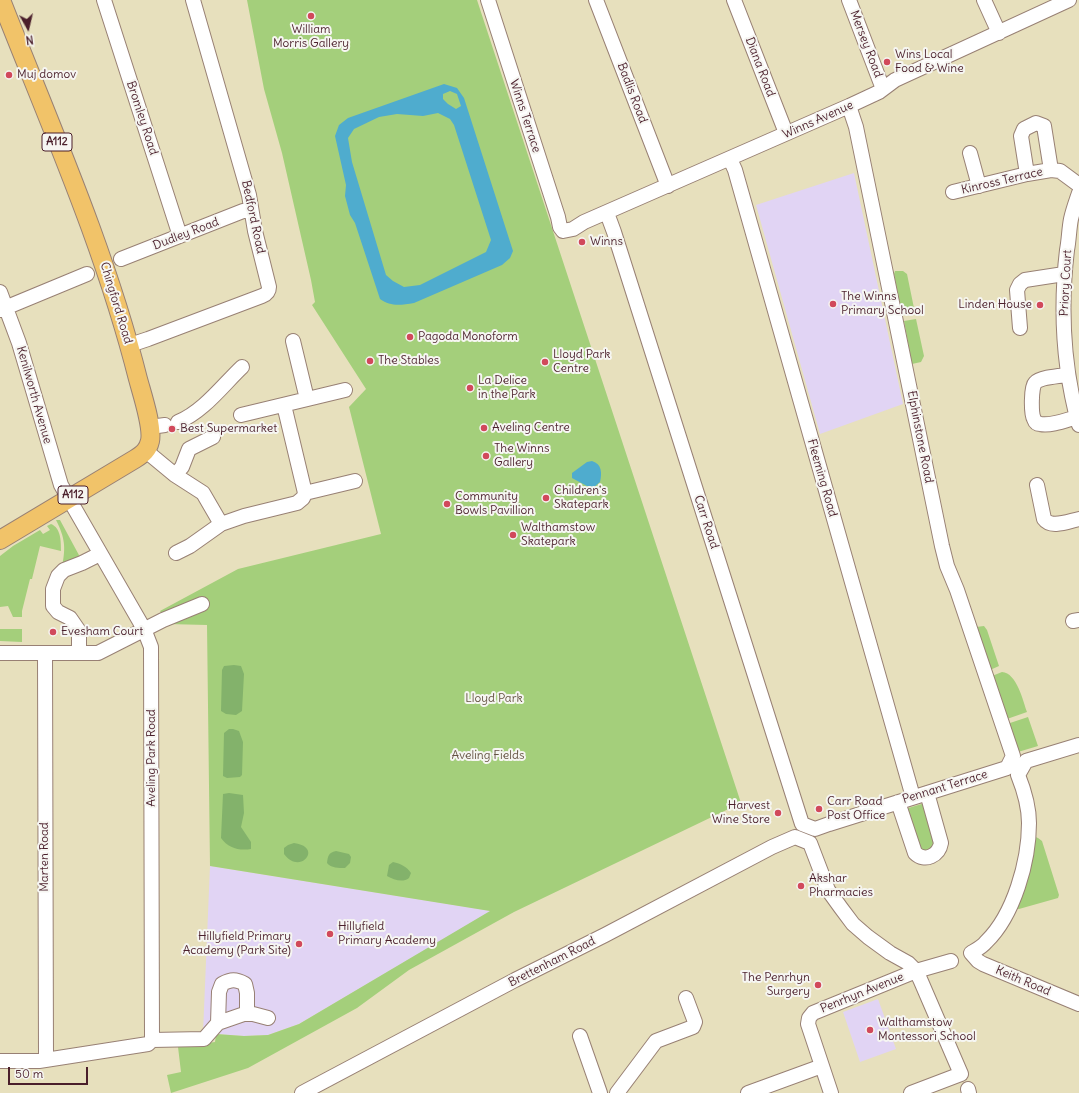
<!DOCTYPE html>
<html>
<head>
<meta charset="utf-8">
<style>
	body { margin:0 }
	#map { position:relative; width:1079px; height:1093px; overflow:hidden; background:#e7e0bd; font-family:Delius,sans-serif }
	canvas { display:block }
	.north { position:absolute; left:8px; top:8px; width:40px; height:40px; -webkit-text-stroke:3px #f6f6f2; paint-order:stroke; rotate:172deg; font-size:11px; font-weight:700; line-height:16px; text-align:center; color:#4a1f2b }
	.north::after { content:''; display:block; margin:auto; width:14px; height:18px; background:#4a1f2b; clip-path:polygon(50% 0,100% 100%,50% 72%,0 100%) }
	.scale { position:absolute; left:8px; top:1067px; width:80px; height:18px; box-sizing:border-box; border:2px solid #4a1f2b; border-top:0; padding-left:5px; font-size:12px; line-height:14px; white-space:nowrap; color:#4a1f2b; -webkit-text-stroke:3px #f6f6f2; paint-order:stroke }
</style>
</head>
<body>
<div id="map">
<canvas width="1079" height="1093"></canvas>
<div class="north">N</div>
<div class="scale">50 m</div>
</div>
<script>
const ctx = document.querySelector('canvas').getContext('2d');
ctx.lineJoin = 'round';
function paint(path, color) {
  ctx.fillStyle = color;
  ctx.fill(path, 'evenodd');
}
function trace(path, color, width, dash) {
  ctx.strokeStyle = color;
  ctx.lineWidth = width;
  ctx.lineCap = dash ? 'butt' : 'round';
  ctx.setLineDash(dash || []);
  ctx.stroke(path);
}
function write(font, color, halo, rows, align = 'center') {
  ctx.font = font + ' Delius,sans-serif';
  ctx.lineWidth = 4;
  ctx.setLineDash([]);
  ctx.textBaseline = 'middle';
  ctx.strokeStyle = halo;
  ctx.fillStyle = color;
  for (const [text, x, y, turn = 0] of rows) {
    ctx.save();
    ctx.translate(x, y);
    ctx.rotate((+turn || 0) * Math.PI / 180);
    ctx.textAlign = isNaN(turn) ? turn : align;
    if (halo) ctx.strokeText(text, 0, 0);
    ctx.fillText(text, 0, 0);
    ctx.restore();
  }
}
paint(new Path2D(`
	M854 173 903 404 820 434 756 205Z
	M210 866 491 911 299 1024 268 1035 244 1036 203 1033Z
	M878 999 896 1049 860 1062 843 1012Z`), '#e1d4f4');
paint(new Path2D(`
	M247 0H477L741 803 514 912 409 970 357 1008 248 1068 171 1093 167 1075 181 1072 178 1047 215 1042 216 1034 244 1036 268 1035 299 1024 490 911 210 866 207 625 167 624 160 611 238 569 381 534 349 407 366 389 312 305 315 302 311 280 282 153 264 89Z
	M895 271H903L907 274 915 313 902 315 894 274Z
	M916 319 924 356 921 362 912 364 904 321Z
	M56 520H60L80 557 62 567C66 547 65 538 56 520Z
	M51 524C61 528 61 541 61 551L40 546 32 579H30L22 611V617H13L8 606 0 607V556L13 546 40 530 43 534 50 530 47 526Z
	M984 626 987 630 999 666 990 670 976 627Z
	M0 629H22V642L0 641Z
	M1002 672C1017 673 1023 701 1027 712L1007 719 992 676Z
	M1028 717 1038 746 1018 752 1007 724Z
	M925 803 935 847 926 851 920 850 905 809Z
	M1028 834 1038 838 1042 841 1059 895 1058 898 1019 909 1009 908Z`), '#a4cf7b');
paint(new Path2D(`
	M234 665 241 666 244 674 242 711 236 715 226 714 221 711 222 670 224 666Z
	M229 729H233L239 731 243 742 242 775 240 777 227 778 223 776 224 733Z
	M229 793 243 795 244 813 241 827 251 842V849C239 851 228 848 221 838L223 794Z
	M294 843C324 847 300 876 284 854V848L288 845Z
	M336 851 349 854 351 857 350 863 345 868C339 868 331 868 327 863 328 856 328 853 336 851Z
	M393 862C401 864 406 866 411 873L409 878C403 883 394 880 387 876L389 865Z`), '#83b26b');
paint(new Path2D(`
	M444 84 457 88 464 98 513 251 510 258 502 265 414 303C401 305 391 307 380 299L355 223 350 215 345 196 346 185 335 136 339 125 348 118ZM450 91 457 94 461 106 456 109 448 104 443 99V94ZM438 113 450 119 454 125 491 240 486 252 420 285 404 287 393 281 386 275 352 162 348 138 354 129 379 117 397 114 423 116Z
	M592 461C602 464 602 473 600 482L594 487 587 486 572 478V473L587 462Z`), '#4facce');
const minor = new Path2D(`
	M104 0 180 236
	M488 0 558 217 560 227 563 231 573 229 584 222 849 106 879 92 895 80 1069 0
	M596 0 668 186
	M734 0 786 133
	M849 0 883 89
	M984 0 999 33
	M970 153 979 186
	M730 159 735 170 913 797
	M1027 174 1021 136 1024 129 1036 123 1044 126 1051 170
	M953 192 1027 174 1051 170 1060 171 1079 185
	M1079 193C1076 202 1073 210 1071 219 1069 229 1069 240 1067 250 1060 309 1063 367 1079 425
	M607 213 614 232 802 824 815 829 829 824 1007 768 1013 756 957 590 947 566 942 546 856 127 849 106
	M121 259 243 211 251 210
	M0 292 19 343 61 485 144 629 151 647 152 1040
	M0 310 87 274
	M1020 328 1017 290 1020 284 1025 280 1064 274
	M293 341 307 399
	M130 345 148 339 262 296C267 294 269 292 269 287L255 231 249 195 193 0
	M1068 375C1060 376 1040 377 1035 383 1031 387 1031 414 1034 419 1035 422 1037 424 1040 424 1052 426 1066 420 1077 417
	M241 415 345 390
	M178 422C203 412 223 385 242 367
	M150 427 165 425
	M146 451 175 475 203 493 221 524 244 516 297 503 303 498 305 493 284 405
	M175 475 182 467 189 449 213 437
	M1037 485 1044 519C1051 529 1069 521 1079 519
	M305 493 355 481
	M176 553 190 546 221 524
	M1073 621 1079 620
	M0 653H98L163 620 202 604
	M45 653 46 1060
	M79 653V631L70 618 58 612 53 606V589L58 576 64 570 82 563 100 554
	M1079 745 1026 761 1018 775C1024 790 1029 806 1029 823 1029 861 1014 915 986 942 982 947 976 950 971 953L978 961 983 964 1079 1004
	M898 802 915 853C925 863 939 855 941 843L927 793
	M218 1023 219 992 222 984C231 979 236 979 245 984L247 993V1014
	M580 1036 600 1093
	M152 1040 204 1039 218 1023 244 1014H253L268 1018
	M0 1061H39L148 1044 152 1040
	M968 1089 969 1093
	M302 1093 515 980 605 935 772 847 795 837 810 843 828 890 841 908 853 924 868 937 890 953 908 963 916 971 920 979 961 1074 911 1093
	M617 1093 656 1041 693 1027 695 1022 686 998
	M748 1093 822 1066
	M831 1093 808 1024 809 1018 813 1013 916 971 951 961`);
const major = new Path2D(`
	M0 540 135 459C143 454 148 450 150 441 153 427 142 394 138 379 105 248 50 125 1 0`);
trace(minor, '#988074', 16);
trace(major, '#988074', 20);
trace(minor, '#fff', 14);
trace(major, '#f1c369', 18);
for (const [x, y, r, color] of [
	[311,16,4,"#d1495b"],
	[887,62,4,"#d1495b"],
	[9,75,4,"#d1495b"],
	[582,242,4,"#d1495b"],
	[833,304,4,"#d1495b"],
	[1040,305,4,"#d1495b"],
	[410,337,4,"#d1495b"],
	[370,361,4,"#d1495b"],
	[545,362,4,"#d1495b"],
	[470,388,4,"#d1495b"],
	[484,428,4,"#d1495b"],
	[172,429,4,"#d1495b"],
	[486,456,4,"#d1495b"],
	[546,498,4,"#d1495b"],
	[447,504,4,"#d1495b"],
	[513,535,4,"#d1495b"],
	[53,632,4,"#d1495b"],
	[819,809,4,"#d1495b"],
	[778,813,4,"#d1495b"],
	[801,886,4,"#d1495b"],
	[330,934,4,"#d1495b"],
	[299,944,4,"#d1495b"],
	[818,985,4,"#d1495b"],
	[870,1030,4,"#d1495b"]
]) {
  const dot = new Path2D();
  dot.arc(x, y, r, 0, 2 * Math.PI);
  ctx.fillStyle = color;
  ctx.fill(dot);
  trace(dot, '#f6f6f2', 1.5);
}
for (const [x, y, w] of [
	[57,142,30],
	[73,495,30]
]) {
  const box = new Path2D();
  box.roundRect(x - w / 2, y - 9, w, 18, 3);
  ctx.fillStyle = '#f6f6f2';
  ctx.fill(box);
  trace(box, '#4a1f2b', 1);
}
write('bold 11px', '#4a1f2b', null, [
	["A112",57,142],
	["A112",73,495]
]);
write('12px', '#4a1f2b', '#f6f6f2', [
	["William",311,30,"center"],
	["Morris Gallery",311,44,"center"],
	["Wins Local",895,55],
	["Food & Wine",895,69],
	["Muj domov",17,75],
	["Winns",590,242],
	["The Winns",841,297],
	["Primary School",841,311],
	["Linden House",1032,305,"right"],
	["Pagoda Monoform",418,337],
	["Lloyd Park",553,355],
	["Centre",553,369],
	["The Stables",378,361],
	["La Delice",478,381],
	["in the Park",478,395],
	["Aveling Centre",492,428],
	["Best Supermarket",180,429],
	["The Winns",494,449],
	["Gallery",494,463],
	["Children's",554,491],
	["Skatepark",554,505],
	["Community",455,497],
	["Bowls Pavillion",455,511],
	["Walthamstow",521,528],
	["Skatepark",521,542],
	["Evesham Court",61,632],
	["Carr Road",827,802],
	["Post Office",827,816],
	["Harvest",770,806,"right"],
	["Wine Store",770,820,"right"],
	["Akshar",809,879],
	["Pharmacies",809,893],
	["Hillyfield",338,927],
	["Primary Academy",338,941],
	["Hillyfield Primary",291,937,"right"],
	["Academy (Park Site)",291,951,"right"],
	["The Penrhyn",810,978,"right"],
	["Surgery",810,992,"right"],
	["Walthamstow",878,1023],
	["Montessori School",878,1037]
], 'left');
write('12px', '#4a1f2b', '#f6f6f2', [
	["Mersey Road",866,44,69],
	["Diana Road",760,67,69],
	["Badlis Road",632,93,69],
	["Winns Terrace",525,116,72],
	["Bromley Road",142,118,72],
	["Winns Avenue",818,120,-24],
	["Kinross Terrace",1002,181,-13],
	["Bedford Road",253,217,78],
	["Dudley Road",186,234,-21],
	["Priory Court",1066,283,-87],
	["Chingford Road",116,303,73],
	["Kenilworth Avenue",34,395,74],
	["Elphinstone Road",920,437,79],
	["Fleeming Road",822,478,74],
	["Carr Road",706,522,72],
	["Aveling Park Road",152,758,-90],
	["Pennant Terrace",945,787,-17],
	["Marten Road",45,857,-90],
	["Brettenham Road",552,962,-27],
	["Keith Road",1023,981,23],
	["Penrhyn Avenue",862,993,-22]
]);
write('12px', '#655443', '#f6f6f2', [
	["Lloyd Park",494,699],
	["Aveling Fields",488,756]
]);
</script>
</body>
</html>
